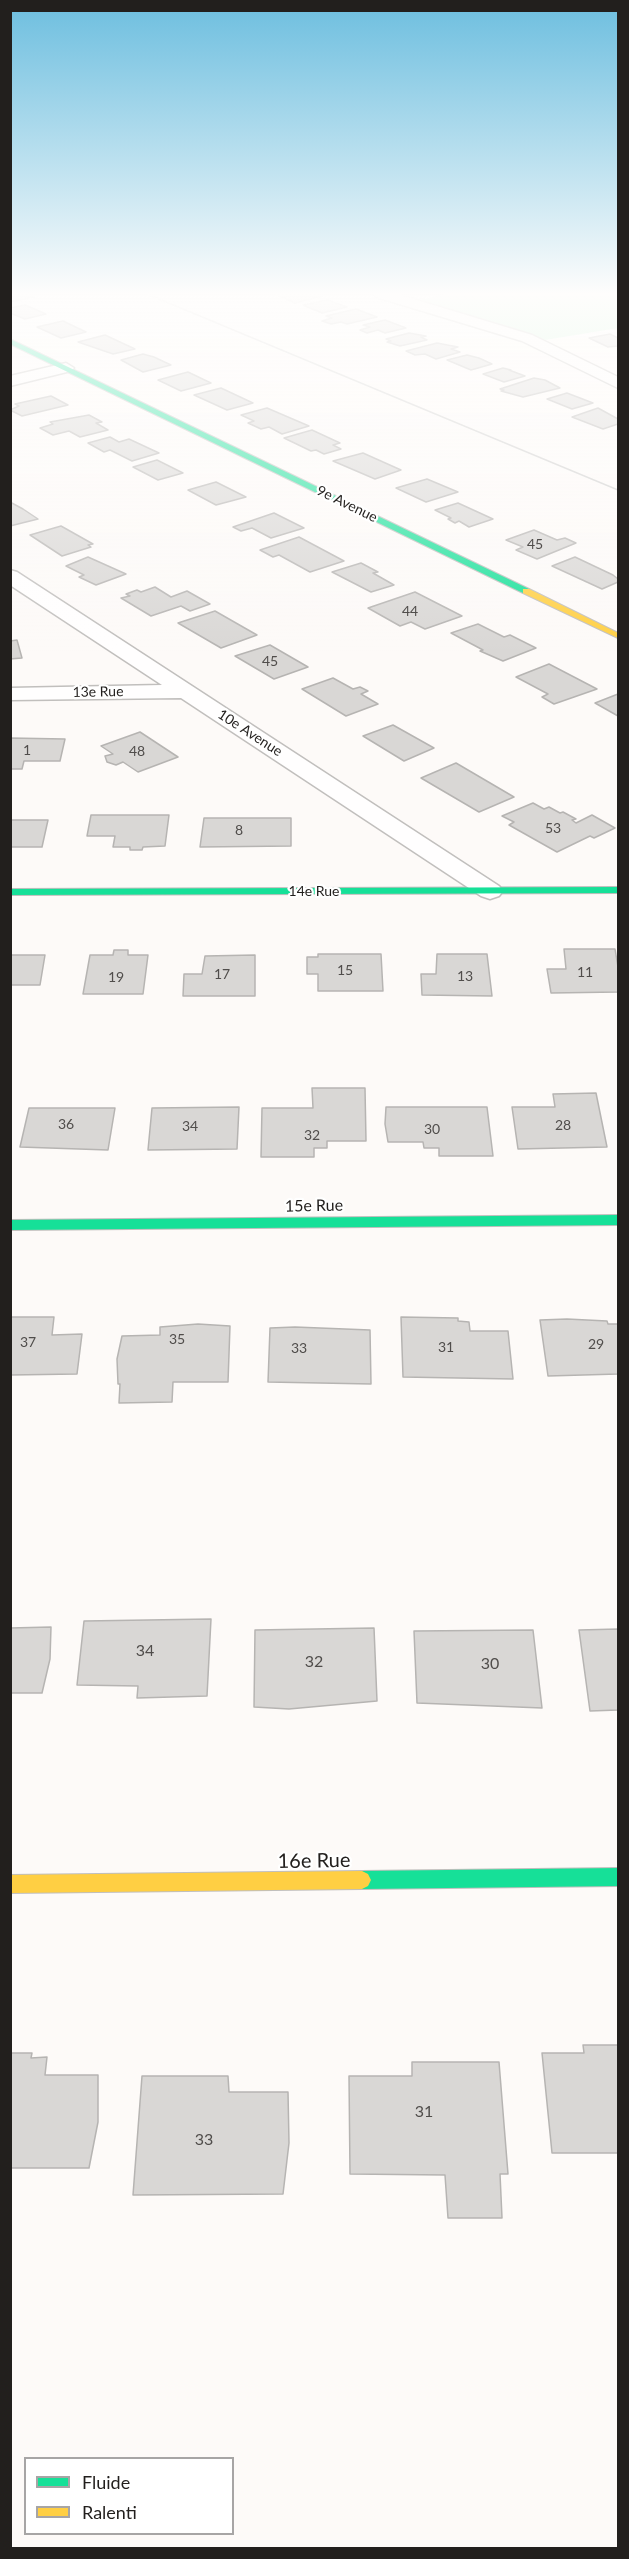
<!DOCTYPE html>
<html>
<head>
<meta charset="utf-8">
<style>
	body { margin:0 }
	#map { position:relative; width:629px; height:2559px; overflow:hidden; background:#fdfaf8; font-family:Lato,sans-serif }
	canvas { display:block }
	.frame { position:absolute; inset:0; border:12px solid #221f1d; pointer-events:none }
	.legend { position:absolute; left:24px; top:2457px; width:210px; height:78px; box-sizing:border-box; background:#fff; border:2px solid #a7a5a5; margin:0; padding:8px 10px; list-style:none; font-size:18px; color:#221f1d }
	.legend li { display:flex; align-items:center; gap:12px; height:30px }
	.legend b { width:30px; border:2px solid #a7a5a5 }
</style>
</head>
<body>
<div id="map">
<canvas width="629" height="2559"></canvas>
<div class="frame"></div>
<ul class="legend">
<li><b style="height:8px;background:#16e098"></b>Fluide</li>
<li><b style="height:8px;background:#ffcf43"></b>Ralenti</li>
</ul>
</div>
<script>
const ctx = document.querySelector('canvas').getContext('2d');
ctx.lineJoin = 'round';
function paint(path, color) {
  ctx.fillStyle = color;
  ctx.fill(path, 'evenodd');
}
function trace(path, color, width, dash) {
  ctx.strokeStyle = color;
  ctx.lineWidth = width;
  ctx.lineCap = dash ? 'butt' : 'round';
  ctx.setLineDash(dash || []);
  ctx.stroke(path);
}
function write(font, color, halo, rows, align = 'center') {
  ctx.font = font + ' Lato,sans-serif';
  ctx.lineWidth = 4.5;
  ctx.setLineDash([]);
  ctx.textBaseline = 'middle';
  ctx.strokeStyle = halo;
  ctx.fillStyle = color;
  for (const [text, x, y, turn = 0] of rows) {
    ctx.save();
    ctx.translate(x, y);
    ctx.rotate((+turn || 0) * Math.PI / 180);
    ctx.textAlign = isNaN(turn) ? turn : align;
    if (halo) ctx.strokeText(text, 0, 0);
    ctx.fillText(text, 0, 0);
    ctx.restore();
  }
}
paint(new Path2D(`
	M444 294H618V328L545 340 417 301Z`), '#c9f7d8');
const building = new Path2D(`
	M10 294H29L34 297 10 302Z
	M275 294H317L322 296 295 303Z
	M328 300 347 307 322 313 303 305Z
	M25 305 37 310 46 314 25 319 10 313V308Z
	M356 309 377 317 347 324 341 322 331 324 322 321 332 318 326 316Z
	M385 320 406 328 385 333 378 330 367 333 360 330 370 327 363 325Z
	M63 321 86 332 61 338 37 327Z
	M409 333 426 336 421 337 427 340 400 346 387 342 391 341 386 339Z
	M610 334 618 338V346L608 347 589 338Z
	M105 335 135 349 113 354 78 342Z
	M437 343 458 347 451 349 460 352 436 359 425 354 415 355 406 351Z
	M143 354 154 357 171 365 143 372 121 360Z
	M467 355 479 358 492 364 471 370 447 360Z
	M503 368 511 370H509L525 376 504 382 483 374Z
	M188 372 211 383 181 391 158 380Z
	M534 378 545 380 560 388 523 397 501 391 504 390 500 389Z
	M221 388 253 403 227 410 194 395Z
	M567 393 593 403 572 409 547 399Z
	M51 396 68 405 22 416 10 410 19 406 15 404Z
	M267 408 309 426 282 434 269 427 261 429 248 423 254 421 241 415Z
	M598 408 618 419V424L603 429 572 417Z
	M89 415 102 422 96 423 108 430 80 437 69 431 53 435 40 428 53 424 50 422Z
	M312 430 340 443 333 445 341 449 324 454 316 450 311 451 284 438Z
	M110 437 119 442 129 439 159 453 132 461 110 450 104 452 88 443Z
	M363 453 401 470 375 479 333 461Z
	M157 460 183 473 158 480 133 467Z
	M427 479 458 492 426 502 396 488Z
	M216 482 246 497 216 505 188 490Z
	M10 502 23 509 38 519 10 526Z
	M458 503 493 519 469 527 459 521 455 523 448 519 451 518 435 510Z
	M274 513 304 528 271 538 252 528 241 531 233 527Z
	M61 526 93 544 88 545 91 547 62 556 30 535Z
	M534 530 557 540 565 538 576 543 537 559 516 550 523 547 506 540Z
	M299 537 344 561 310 572 279 555 273 557 260 550Z
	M88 557 126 574 96 585 79 577 84 575 66 566Z
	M575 557 613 575 618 579V582L602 589 552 566Z
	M361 563 378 572 373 573 394 585 371 592 332 572Z
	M155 587 171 597 187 591 210 604 190 611 181 606 151 616 121 598 130 596 126 594 137 590 141 592Z
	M415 592 462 616 425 629 411 622 400 626 368 608Z
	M215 611 257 635 221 648 178 623Z
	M478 624 504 637 510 635 536 648 503 661 480 651 483 650 451 633Z
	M17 640 22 658 10 659V641Z
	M270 645 308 667 274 679 235 656Z
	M549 664 597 689 554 704 542 697 548 694 516 677Z
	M333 678 353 689 360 687 368 691 361 694 378 704 346 716 302 689Z
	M618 694V716L595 703Z
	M393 725 434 748 404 761 363 736Z
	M140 732 178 757 138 772 123 762 116 765 107 762 105 756 113 754 101 746Z
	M10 738 65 739 60 761H24L22 769H10Z
	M456 763 514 797 479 812 421 778Z
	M533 803 544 809 549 807 560 813 563 812 576 819 572 820 576 823 592 815 615 828 594 838 590 836 557 852 509 825 514 822 502 816Z
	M91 815H169L165 846 143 847 142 850H130V847H113L115 836H87Z
	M204 818H291V846L200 847Z
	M10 820H48L42 847H10Z
	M564 949H615L618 967V992L551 993 547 969H566Z
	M114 950H128V955H148L143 994H83L90 955H113Z
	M318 954H381L383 991H318V974H307V957H318Z
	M437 954H487L492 996 422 995 421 974H436Z
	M10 955H45L40 985H10Z
	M255 955V996H183L184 974H202L205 956Z
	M312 1088H365L366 1141H327V1148H314V1157H261L262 1108H313Z
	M596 1093 607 1147 518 1149 512 1107H555L553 1094Z
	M239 1107 237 1149 148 1150 152 1108Z
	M386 1107H487L493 1156H439V1148H424L423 1142H388L385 1124Z
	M29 1108H115L108 1150 20 1147Z
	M10 1317H54L52 1335 82 1334 77 1374 10 1375Z
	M401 1317 458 1318V1321L469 1322 470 1331H508L513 1379 403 1377Z
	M567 1319 607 1321 608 1324H618V1374L548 1376 540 1320Z
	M198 1324 230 1326 228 1382H173L172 1402 119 1403 120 1384H118L117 1359 122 1336 160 1335V1327Z
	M295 1327 370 1330 371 1384 268 1382 270 1328Z
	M211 1619 207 1696 137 1698 138 1686 77 1685 84 1621Z
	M51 1627 50 1659 42 1693H10V1628Z
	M374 1628 377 1701 289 1709 254 1707 255 1630Z
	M618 1629V1710L590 1711 579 1630Z
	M533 1630 542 1708 417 1703 414 1631Z
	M583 2045H618V2153H552L542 2053H584Z
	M10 2053H32L31 2058 47 2057 45 2075H98V2122L89 2168H10Z
	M412 2062H499L508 2174H500L502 2218H448L445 2175 350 2174 349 2076H412Z
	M142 2076H228L229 2092H288L289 2143 283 2194 133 2195Z`);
paint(building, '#d9d7d5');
trace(building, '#b6b4b2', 1.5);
const street = new Path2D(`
	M374 294H397L532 335 618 377V388L522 341 376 297Z
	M66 363 74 368 71 371 10 386V376Z
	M10 570 17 572 499 886 503 891 499 896 490 899 481 896 181 698 10 700V688L162 685 10 585Z`);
const fast = new Path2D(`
	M10 339 529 589 530 591 523 593 10 344Z
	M618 887V893L10 895V889Z
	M618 1215V1225L10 1230V1220Z
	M618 1868V1886L362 1889 356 1886 353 1880 356 1874 362 1871Z`);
const slow = new Path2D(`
	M523 589H529L618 633V638L523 593Z
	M362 1871 368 1874 371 1880 368 1886 362 1889 10 1893V1875Z`);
trace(street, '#c1bfbd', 3);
trace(fast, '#c1bfbd', 2);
trace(slow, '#c1bfbd', 2);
paint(street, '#fffefe');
paint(fast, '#16e098');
paint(slow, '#ffcf43');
trace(new Path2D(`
	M147 294 618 490`), '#cdcdcc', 1.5);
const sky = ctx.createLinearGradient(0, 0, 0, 653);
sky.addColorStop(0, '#6cbedf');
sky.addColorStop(0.45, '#fefdfc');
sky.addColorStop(1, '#fefdfc00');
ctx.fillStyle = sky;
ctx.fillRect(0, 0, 629, 653);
write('14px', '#221f1d', '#fff', [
	["9e Avenue",347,504,26],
	["13e Rue",98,692,-1],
	["10e Avenue",250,733,33],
	["14e Rue",314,891]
]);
write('14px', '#504d4b', null, [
	["45",535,544],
	["44",410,611],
	["45",270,661],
	["1",27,750],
	["48",137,751],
	["53",553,828],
	["8",239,830],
	["15",345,970],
	["11",585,972],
	["17",222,974],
	["13",465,976],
	["19",116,977],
	["36",66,1124],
	["28",563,1125],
	["34",190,1126],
	["30",432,1129],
	["32",312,1135],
	["35",177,1339],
	["37",28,1342],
	["29",596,1344],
	["31",446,1347],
	["33",299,1348]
]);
write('16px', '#221f1d', '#fff', [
	["15e Rue",314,1206,-1]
]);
write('16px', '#504d4b', null, [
	["34",145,1651],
	["32",314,1662],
	["30",490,1664],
	["31",424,2112],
	["33",204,2140]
]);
write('20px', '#221f1d', '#fff', [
	["16e Rue",314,1861,-1]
]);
</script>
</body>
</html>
